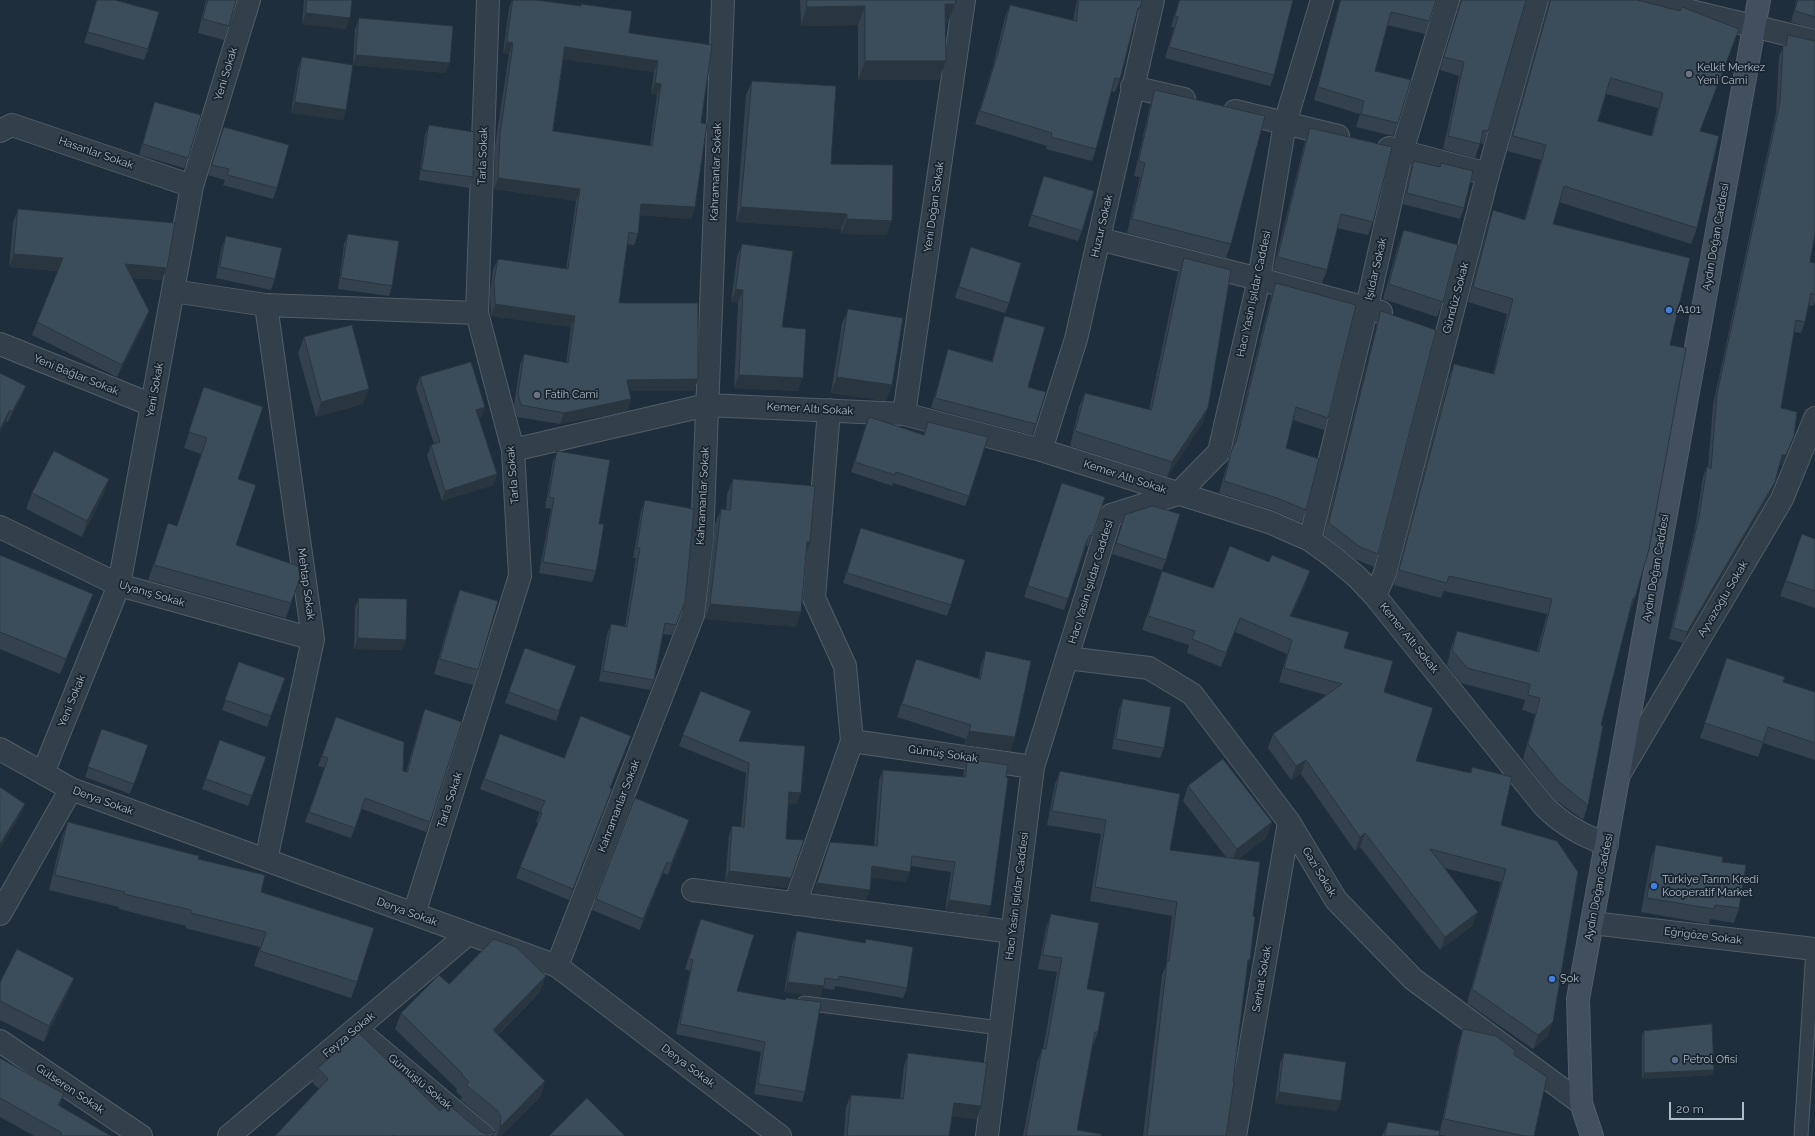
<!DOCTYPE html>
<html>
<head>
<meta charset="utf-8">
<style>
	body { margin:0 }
	#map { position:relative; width:1815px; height:1136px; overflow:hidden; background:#1f2e3c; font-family:Raleway,sans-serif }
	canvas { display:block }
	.scale { position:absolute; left:1669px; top:1102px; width:75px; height:18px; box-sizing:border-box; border:2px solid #aebbc8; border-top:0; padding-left:5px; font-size:12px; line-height:14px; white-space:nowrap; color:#aebbc8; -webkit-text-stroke:3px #192530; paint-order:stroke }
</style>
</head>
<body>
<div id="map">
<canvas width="1815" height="1136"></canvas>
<div class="scale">20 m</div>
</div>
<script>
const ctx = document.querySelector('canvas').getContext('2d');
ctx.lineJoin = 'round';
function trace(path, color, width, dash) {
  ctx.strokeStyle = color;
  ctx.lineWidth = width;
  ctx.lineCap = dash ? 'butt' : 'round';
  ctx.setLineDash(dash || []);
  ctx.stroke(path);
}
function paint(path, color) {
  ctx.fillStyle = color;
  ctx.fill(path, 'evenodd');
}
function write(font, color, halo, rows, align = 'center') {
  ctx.font = font + ' Raleway,sans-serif';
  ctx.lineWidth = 3.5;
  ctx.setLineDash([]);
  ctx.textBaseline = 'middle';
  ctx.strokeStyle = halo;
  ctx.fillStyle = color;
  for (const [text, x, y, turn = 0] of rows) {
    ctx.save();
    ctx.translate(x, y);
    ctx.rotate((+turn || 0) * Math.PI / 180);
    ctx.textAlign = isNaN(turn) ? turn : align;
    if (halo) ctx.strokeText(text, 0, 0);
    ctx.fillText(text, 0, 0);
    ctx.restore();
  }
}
const lane = new Path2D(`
	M804 1003 1000 1028
	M1801 1136 1813 949`);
const street = new Path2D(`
	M1645 0 1815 41
	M1132 87 1184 99
	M1235 111 1338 136
	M0 131 12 125 192 186
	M1389 148 1488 174
	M1099 239 1259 279 1381 312
	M173 291 266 305 477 313
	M0 344 152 405
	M904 414 964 0
	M513 450 707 405 904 414 1041 450 1269 522 1310 540 1332 556 1357 577 1375 596 1544 806C1563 825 1582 836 1607 844
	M1041 450 1076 339 1153 0
	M0 527 119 585 313 639
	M1310 540 1367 307 1402 151 1448 0
	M1375 596 1385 573 1488 174 1537 0
	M1067 658 1149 668 1192 694 1289 822 1336 900 1413 979 1581 1103
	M852 741 1033 767
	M0 749 71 789 557 966 780 1136
	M43 773 119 585 192 186 249 0
	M1620 773 1782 499 1815 418
	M266 860 313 639 266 305
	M693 890 1012 932
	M795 904 852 741 845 666 814 598 829 410
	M0 914 71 789
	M414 914 520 576 513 450 477 313 488 0
	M1592 923 1815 949
	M557 966 693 615 702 540 723 0
	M356 1029 484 1136
	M0 1041 141 1136
	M229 1136 468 934
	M987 1136 1033 767 1111 515 1178 494 1219 452 1259 279 1285 123 1322 0
	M1235 1136 1289 822`);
const secondary = new Path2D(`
	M1592 1136 1581 1103 1578 999 1759 0`);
trace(lane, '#515e69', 15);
trace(street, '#515e69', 24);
trace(secondary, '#515e69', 24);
trace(lane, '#33404c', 13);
trace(street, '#33404c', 22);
trace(secondary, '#414f5f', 22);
paint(new Path2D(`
	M97 0H115L148 49 144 60 84 43Z
	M206 0H236L229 26 224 40 198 33Z
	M304 0H352L346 29 302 24Z
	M512 0H536L580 6 581 4 629 33 712 45 701 123 695 207 691 219 640 215 638 234 634 245 627 244 619 303 694 391H629L631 399 627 411 560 424 517 417 514 405 520 365 524 354 566 363 571 327 491 316 490 293 493 270 498 259 566 269 576 201 494 189 495 146 509 54 503 53 509 8ZM563 59 654 72 651 94 657 95 650 146 553 131Z
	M800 0H956L948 23H945L939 80H858V25L801 26Z
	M1077 0H1142L1140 8 1135 20 1120 79 1115 92 1111 91 1096 149 1092 161 1046 149 1047 146 975 124 993 66 1005 17 1010 5 1073 21Z
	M1179 0H1293L1274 75 1270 86 1165 58 1174 27H1171Z
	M1340 0H1436L1425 34 1387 25 1375 71 1398 123 1393 136 1356 127 1360 114 1314 100Z
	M1460 0H1526L1488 131 1483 144 1480 143 1475 158 1443 149 1459 76 1440 70 1460 3Z
	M1548 0H1637L1700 131 1697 228 1691 244 1559 202 1553 224 1670 345 1635 598 1629 614 1601 725 1588 805 1583 820 1553 798 1523 759 1535 714 1522 710 1525 700 1461 683 1447 665 1451 647 1457 631 1537 651 1547 614 1444 591 1441 598 1394 585 1448 379 1454 364 1493 374 1507 314 1468 302 1488 225 1493 210 1524 220 1541 160 1507 151 1549 3ZM1606 94 1658 108 1651 136 1598 121Z
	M1796 0H1815V29L1791 22 1795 7Z
	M359 18 446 73 353 65 355 29Z
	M1788 35 1810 262 1815 263V302L1813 306 1808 305 1805 322 1801 333 1794 332 1781 408 1790 447 1782 466H1779L1771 493 1683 643 1669 639 1695 528 1703 477 1707 466 1708 467 1713 405 1776 113 1779 57 1783 46H1785Z
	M302 57 346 110 343 120 291 113 298 68Z
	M752 81 831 164 887 235 841 234V229L736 222 746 95Z
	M1155 90 1231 244 1226 258 1127 233 1140 177 1134 176 1150 105Z
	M155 102 188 158 184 168 139 155 151 112Z
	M429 125 473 177 469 188 419 180 425 135Z
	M224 127 277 188 273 199 223 185 225 180 208 175Z
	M1310 128 1373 222 1368 235 1337 228 1327 270 1322 283 1273 270 1305 141Z
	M1414 161 1439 167 1441 163 1464 208 1460 219 1403 204 1410 171Z
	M1044 176 1082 231 1078 241 1028 226Z
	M18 209 162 280 132 278 149 311 144 324 117 377 32 335 58 271 9 267 13 222Z
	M1404 230 1443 302 1437 317 1383 299 1398 245Z
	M348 234 392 286 389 296 338 289 344 244Z
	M226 236 275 279 271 290 216 278 222 246Z
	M742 244 782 327 798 391 734 388 738 303 731 302 737 257Z
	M971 247 1009 303 1005 313 955 298Z
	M1184 258 1203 422 1167 477 1070 446 1079 407 1085 393 1149 410 1178 272Z
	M1276 283 1328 418 1324 430 1293 420 1286 448 1306 510 1301 523 1273 510 1219 493 1228 461 1233 447 1271 296Z
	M848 309 892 385 886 401 831 393 842 324Z
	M1381 311 1378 554 1374 567 1355 559 1324 535 1377 323Z
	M1005 316 1028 387 1036 424 1032 435 931 408 945 360 948 349 992 361 1001 326Z
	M304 337 363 404 316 417 298 353Z
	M0 373 26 386 22 396 8 422 6 421 0 432Z
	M420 377 485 407 481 418H479L497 474 493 485 442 501 427 456 431 445 434 444 416 388Z
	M204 387 238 479 236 545 291 603 286 618 148 580 168 523 177 526 201 454 184 448Z
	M869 417 924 435 928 422 969 496 965 506 893 483 892 486 851 472Z
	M557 451 599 524 596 571 592 582 539 573 551 509 545 508 553 461Z
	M109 479 103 495 82 537 26 509 32 493Z
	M733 479 810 542 806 554 796 627 705 619 715 524 721 509 726 510 727 494Z
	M1062 483 1105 497 1088 546 1086 545 1085 549 1064 610 1024 597Z
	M645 500 685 602 672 635 663 634 654 680 650 690 599 681 607 634 611 624 625 626 636 558H633L641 511Z
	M1125 515 1166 560 1162 570 1112 554Z
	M861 528 951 605 947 616 843 583Z
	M1802 534 1815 539V608L1780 596Z
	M0 555 88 609 60 674 0 649Z
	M1162 571 1213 588 1305 585 1291 616 1344 648 1384 692 1416 761 1470 773 1472 767 1501 825 1548 1036 1533 1049 1467 1003 1501 882 1444 868 1473 925 1440 950 1360 847 1355 851 1301 774 1291 780 1268 748 1273 734 1326 695 1279 682 1287 654 1235 632 1221 667 1187 653 1189 645 1142 630Z
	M460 590 478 670 473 685 434 674 454 605Z
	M359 598 406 640 402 650 354 649 355 608Z
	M525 648 576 666 556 721 505 703Z
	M986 651 1015 737 1010 751 964 745 966 739 897 717 916 659 979 678 981 665Z
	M1727 658 1783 682 1815 692V760L1763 743 1758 757 1700 738Z
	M239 662 285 678 267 727 222 710Z
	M1123 699 1164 748 1160 758 1112 749 1119 709Z
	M425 709 430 822 426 832 362 809 351 838 305 822 325 768 318 766 336 717 403 771 406 772 421 720Z
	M751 711 739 741 797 804 788 803 786 839 787 888 725 882 729 836 732 826H741L746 773 679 746 683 735Z
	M102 729 148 745 130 794 85 777Z
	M500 734 564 758 631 736 610 788 569 900 516 878 538 823 536 822 540 812 480 789Z
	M220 740 266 757 248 806 202 789Z
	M968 759 1006 777 987 916 945 911 951 872 911 866 906 882 871 877 870 890 866 900 813 893 830 842 874 846 879 780 883 770 963 777 964 770Z
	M1060 771 1170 850 1226 857 1183 801 1188 786 1272 822 1266 838 1238 859 1247 970 1226 1136H1143L1162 975 1166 965 1172 916 1090 901 1101 834 1047 825 1055 784Z
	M68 822 198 859 261 892 357 982 351 998 254 966 260 947 185 928 186 926 119 909V907L49 890 62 837Z
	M686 831 668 875 663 873 640 930 592 910 596 899Z
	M1656 845 1722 862 1739 908 1734 923 1710 919 1709 924 1641 912 1651 859Z
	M1051 914 1087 989 1098 1032 1093 1046H1092L1077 1130 1101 1136H1023L1037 1063 1042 1049H1043L1057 972 1038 969 1046 928Z
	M701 919 737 991 785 1000 786 998 805 1092 802 1102 754 1094 761 1052 676 1034 690 971 685 969 697 929Z
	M797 931 864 943 866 939 907 988 903 998 835 986 834 990 823 988 820 997 784 992 793 941Z
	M74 978 68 993 44 1042 0 1020V983Z
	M449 984 540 992 498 1035 545 1081 540 1097 501 1136H495L496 1132 492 1127 461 1100 462 1097 456 1091 457 1089 395 1029 401 1013Z
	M1463 1029 1516 1051 1515 1055 1534 1136H1446L1440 1135 1439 1136H1382L1388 1122 1440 1131 1458 1045Z
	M1644 1031 1714 1070 1712 1075 1642 1079V1036Z
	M908 1053 977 1119 952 1116 949 1136H844L846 1107 851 1095 900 1099 904 1066Z
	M1284 1053 1341 1101 1337 1111 1275 1103 1280 1064Z
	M0 1058 60 1106 111 1136H34L0 1117Z
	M318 1068 440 1111 481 1132 494 1136H275L319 1089 312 1082Z`), '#33424e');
paint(new Path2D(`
	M945 4H955L948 23H938Z
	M865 6 858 25 801 26 807 7Z
	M306 13 350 18 346 29 302 24Z
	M507 42 513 43 509 54 503 53Z
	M565 47 658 61 654 72 561 59Z
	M356 55 450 63 446 73 353 65Z
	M865 61H946L939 80H858Z
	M655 83 661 84 657 95 651 94Z
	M295 102 346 110 343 120 291 113Z
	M498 178 580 189 576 201 494 189Z
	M641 204 695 207 691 219 637 215Z
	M741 207 847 214 841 229 736 222Z
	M847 219 892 221 887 235 841 234Z
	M14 254 63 258 59 271 9 267Z
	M125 264 167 268 162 280 121 277Z
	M736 289 743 290 738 303 731 302Z
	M495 304 575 316 571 327 491 316Z
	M149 311 144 324 117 377 122 365Z
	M739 375 803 378 798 391 734 388Z
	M837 377 892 385 886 401 831 393Z
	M698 379 694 391H623L627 380Z
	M26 386 22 396 8 422 12 412Z
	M369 389 363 404 316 417 321 402Z
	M631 399 627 411 560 424 564 413Z
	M485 407 481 418 473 420 476 410Z
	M1208 408 1203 422 1167 477 1172 462Z
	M10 410 6 421 0 432V429Z
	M1794 436 1782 466H1778L1782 455Z
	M497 474 493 485 442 501 445 491Z
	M109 479 103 495 82 537 87 521Z
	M1775 482 1771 493 1683 643 1687 632Z
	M807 542H810L805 557Z
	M1310 571 1305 585 1285 630 1290 616Z
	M93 594 88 609 60 674 66 659Z
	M710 604 801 612 796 627 705 619Z
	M1240 618 1235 632 1221 667 1226 653Z
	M358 638 406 640 402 650 354 649Z
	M969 731 1015 737 1010 751 964 745Z
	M631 736 627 747 606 798 610 788Z
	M1306 760 1301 774 1291 780 1296 766Z
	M789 792 801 793 797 804 785 803Z
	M25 804 21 814 0 849V844Z
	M689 820 686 831 668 875 671 864Z
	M1272 822 1266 838 1231 864 1237 849Z
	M1365 833 1360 847 1355 851 1360 837Z
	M667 862 663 873 640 930 643 919Z
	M872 866 910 872 906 882 868 877Z
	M729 871 791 878 787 888 725 882Z
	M817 883 870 890 866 900 813 893Z
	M949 900 991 906 987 916 945 911Z
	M1478 912 1473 925 1440 950 1445 937Z
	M1248 960H1250L1245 974Z
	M546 976 540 992 487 1045 493 1030Z
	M74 978 68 993 44 1042 49 1026Z
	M788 982 824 986 820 997 784 992Z
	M1553 1022 1548 1036 1533 1049 1538 1035Z
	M1714 1070 1712 1075 1642 1079 1644 1073Z
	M545 1081 540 1097 501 1136H497L500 1127Z
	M1279 1092 1341 1101 1337 1111 1275 1103Z
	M64 1094 59 1109 58 1105Z
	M954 1103 981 1106 977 1119 950 1116Z`), '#293640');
const building = new Path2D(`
	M97 0H115L159 12 148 49 88 32Z
	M208 0H236L229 26 203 19Z
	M307 0H352L350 18 306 13Z
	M513 0H536L581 6V4L632 11 629 33 712 45 701 123 707 124 695 207 641 204 638 234 629 232 619 303H698V379L627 380 631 399 564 413 521 405 518 394 524 354 568 363 575 316 495 304 494 281 498 259 568 269 580 189 498 178 500 134 513 43 507 42ZM565 47 658 61 655 83 661 84 652 146 553 131Z
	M807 0H956L955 4H945L946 61H865V6L807 7Z
	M1079 0H1142L1140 8H1138L1120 79 1115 78 1096 149 1051 137 1052 133 980 111 998 53 1010 5 1076 21Z
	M1180 0H1293L1274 75 1169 47 1178 17 1175 16Z
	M1341 0H1436L1429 21 1391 12 1375 71 1411 80 1398 123 1361 114 1364 101 1318 87Z
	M1462 0H1526L1488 131 1483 130 1480 144 1448 136 1464 62 1444 57Z
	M1551 0H1637L1680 11 1682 7 1739 29 1700 131 1719 136 1697 228 1564 186 1553 224 1690 258 1670 345 1686 348 1649 549 1635 598H1633L1601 725 1603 726 1588 805 1559 782 1528 744 1540 698 1528 695 1530 684 1467 668 1452 650 1457 631 1539 652 1552 599 1449 576 1447 583 1399 570 1454 364 1494 374 1513 299 1473 287 1493 210 1525 220 1546 145 1513 136ZM1611 78 1663 93 1652 136 1598 121Z
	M1798 0H1815V17L1795 11Z
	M359 18 453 26 450 63 356 55Z
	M1788 35 1815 41V234L1810 262 1815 263V295L1811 293 1805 322 1796 320 1781 408 1797 412 1794 436 1786 455H1782L1775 482 1687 632 1673 628 1699 517 1707 466 1711 469 1717 394 1780 102 1783 46H1786Z
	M302 57 353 65 346 110 295 102Z
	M752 81 836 86 831 164 893 165 892 221 847 219V214L741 207Z
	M1155 90 1265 116 1231 244 1132 219 1145 163 1139 161Z
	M155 102 201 115 188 158 143 144Z
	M429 125 474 132 473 177 422 170Z
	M224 127 289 145 277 188 227 175 229 169 212 165Z
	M1310 128 1392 147 1373 222 1341 214 1327 270 1278 257Z
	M1414 161 1440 167 1441 163 1473 171 1464 208 1407 193Z
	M1044 176 1094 191 1082 231 1032 215Z
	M18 209 175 223 167 268 125 264 149 311 122 365 37 322 63 258 14 254Z
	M1404 230 1458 245 1443 302 1389 284Z
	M348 234 399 241 392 286 341 278Z
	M226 236 282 248 275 279 220 267Z
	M742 244 793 251 782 327 806 329 803 378 739 375 743 290 736 289Z
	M971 247 1021 263 1009 303 959 287Z
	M1184 258 1231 270 1208 408 1172 462 1075 431 1085 393 1151 410Z
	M1276 283 1356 305 1328 418 1296 407 1286 448 1319 459 1306 510 1277 498 1224 481 1232 449 1236 442Z
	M848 309 903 318 892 385 837 377Z
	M1381 311 1436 330 1378 554 1360 547 1329 523Z
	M1005 316 1045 327 1028 387 1046 392 1036 424 935 398 948 349 992 362Z
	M352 325 369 389 321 402 304 337Z
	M471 362 485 407 476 410 497 474 445 491 431 445 440 442 420 377Z
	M0 373 26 386 12 412 10 410 0 429Z
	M204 387 263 407 238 479 256 485 236 545 298 566 300 578 291 603 154 565 168 523 177 526 207 438 189 432Z
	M869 417 924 435 928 422 988 437 969 496 896 472 895 475 855 462Z
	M54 451 109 479 87 521 32 493Z
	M557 451 610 460 599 524H604L596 571 543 562 554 498 549 497Z
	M733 479 815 486 810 542H807L801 612 710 604 721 509 730 510Z
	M1062 483 1105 497 1092 536 1090 535 1087 540 1068 599 1028 586Z
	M645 500 694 509 685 602 676 625 665 623 654 680 603 671 611 624 627 627 640 548H637Z
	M1153 506 1180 514 1166 560 1116 543 1125 515Z
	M861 528 965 560 951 605 847 573Z
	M1802 534 1815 539V591L1786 581Z
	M1230 546 1269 562 1272 555 1310 571 1290 616 1349 632 1344 648 1393 661 1384 692 1433 708 1416 761 1471 773 1472 767 1512 777 1501 825 1557 841 1578 872 1553 1022 1538 1035 1472 989 1506 869 1430 849 1478 912 1445 937 1365 833 1360 837 1306 760 1296 766 1273 734 1342 684 1284 668 1292 640 1240 618 1226 653 1192 639 1195 631 1148 616 1162 571 1213 588Z
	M0 555 93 594 66 659 0 632Z
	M460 590 498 601 478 670 440 659Z
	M359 598 407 599 406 640 358 638Z
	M525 648 576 666 559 711 509 692Z
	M986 651 1031 661 1015 737 969 731 971 725 902 704 916 659 980 679Z
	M1727 658 1785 677 1783 682 1815 692V743L1768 727 1763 742 1705 723Z
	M239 662 285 678 271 716 225 700Z
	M701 691 751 711 739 741 805 746 801 793 789 792 786 839 804 840 791 878 729 871 732 826 744 827 749 763 683 735Z
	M1123 699 1171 707 1164 748 1116 739Z
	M425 709 462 722 430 822 365 798 355 828 309 812 328 758 322 756 336 717 404 742 403 771 407 772Z
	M581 716 631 736 610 788 612 789 573 889 520 867 542 813 540 812 545 801 484 779 500 734 564 758Z
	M102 729 148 745 134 784 88 767Z
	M220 740 266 757 252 796 206 779Z
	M968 759 1008 765 1006 777 1008 778 991 906 949 900 955 862 912 856 910 872 872 866 870 890 817 883 830 842 877 846 883 770 965 777Z
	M1223 759 1272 822 1237 849 1188 786Z
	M1060 771 1180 794 1170 850 1260 862 1253 916 1255 917 1250 960H1248L1233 1082H1234L1226 1136H1147L1167 961H1169L1177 902 1095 887 1106 820 1052 811Z
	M0 787 25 804 0 844Z
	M635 798 689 820 671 864 667 862 643 919 596 899Z
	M68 822 199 856 198 859 265 875 261 892 374 928 357 982 260 951 266 932 191 913V910L124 894 125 892 55 875Z
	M1656 845 1723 857 1722 862 1746 865 1739 908 1715 905 1714 909 1647 898Z
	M1051 914 1099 923 1087 989 1105 992 1098 1032H1095L1077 1130 1101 1134V1136H1026L1028 1124 1042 1049H1046L1062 958 1043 955Z
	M701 919 754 935 737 991 785 1000 786 998 821 1002 805 1092 758 1084 765 1042 680 1024 693 960 689 959Z
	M797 931 865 943 866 939 913 947 907 988 839 976 838 980 825 978 824 986 788 982Z
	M494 939 516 947 546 976 493 1030 545 1081 500 1127 501 1117 498 1111 466 1085 469 1082 462 1075 463 1074 401 1013 439 975 449 984Z
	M17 949 74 978 49 1026 0 1001V983Z
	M1712 1024 1714 1070 1644 1073V1031Z
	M1463 1029 1496 1036 1516 1051 1513 1054 1547 1077 1534 1136H1525L1444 1119Z
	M359 1033 440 1111 448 1104 481 1132 487 1134 495 1132 492 1136H395L394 1135 391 1136H275L328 1079 318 1068Z
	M908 1053 987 1063 981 1106 954 1103 949 1136H847L851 1095 903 1099Z
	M1284 1053 1346 1062 1341 1101 1279 1092Z
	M0 1058 64 1094 58 1105 111 1136H60L62 1133 0 1098Z
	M587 1098 625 1136H549Z
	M1388 1122 1440 1131 1439 1136H1385Z`);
paint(building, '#3b4d5b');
trace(building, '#293640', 1);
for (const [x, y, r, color] of [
	[1689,74,4,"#6b7280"],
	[1669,310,4,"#3f7fe0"],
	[537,395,4,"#6b7280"],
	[1654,886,4,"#3f7fe0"],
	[1552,979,4,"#3f7fe0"],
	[1675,1060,4,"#5c6f8a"]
]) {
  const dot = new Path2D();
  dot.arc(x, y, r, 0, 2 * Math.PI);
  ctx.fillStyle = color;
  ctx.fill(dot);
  trace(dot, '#192530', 1.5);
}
write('11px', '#aebbc8', '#192530', [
	["Kelkit Merkez",1697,68],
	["Yeni Cami",1697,81],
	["A101",1677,310],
	["Fatih Cami",545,395],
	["Türkiye Tarım Kredi",1662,880],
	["Kooperatif Market",1662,893],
	["Şok",1560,979],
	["Petrol Ofisi",1683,1060]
], 'left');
write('11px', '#aebbc8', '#192530', [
	["Yeni Sokak",226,74,-73],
	["Hasanlar Sokak",96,153,19],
	["Tarla Sokak",483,156,-88],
	["Kahramanlar Sokak",716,172,-88],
	["Yeni Doğan Sokak",934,207,-82],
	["Huzur Sokak",1102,226,-77],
	["Aydın Doğan Caddesi",1716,237,-80],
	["Işıldar Sokak",1376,269,-77],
	["Hacı Yasin Işıldar Caddesi",1254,294,-78],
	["Gündüz Sokak",1456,298,-75],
	["Yeni Bağlar Sokak",76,375,22],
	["Yeni Sokak",155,390,-80],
	["Kemer Altı Sokak",810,409,3],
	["Tarla Sokak",513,475,-95],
	["Kemer Altı Sokak",1125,477,18],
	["Kahramanlar Sokak",703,496,-87],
	["Aydın Doğan Caddesi",1656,568,-80],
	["Hacı Yasin Işıldar Caddesi",1091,582,-73],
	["Mehtap Sokak",306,584,82],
	["Uyanış Sokak",152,594,16],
	["Ayvazoğlu Sokak",1723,599,-59],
	["Kemer Altı Sokak",1409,638,51],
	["Yeni Sokak",72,701,-68],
	["Gümüş Sokak",943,754,8],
	["Tarla Sokak",450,800,-72],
	["Derya Sokak",103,801,20],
	["Kahramanlar Sokak",619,806,-69],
	["Gazi Sokak",1319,872,59],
	["Aydın Doğan Caddesi",1599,887,-79],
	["Hacı Yasin Işıldar Caddesi",1017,896,-83],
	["Derya Sokak",407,912,20],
	["Eğrigöze Sokak",1703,936,7],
	["Serhat Sokak",1262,979,-80],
	["Feyza Sokak",349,1035,-40],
	["Derya Sokak",688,1066,37],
	["Gümüşlü Sokak",420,1082,40],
	["Gülseren Sokak",70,1089,34]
]);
</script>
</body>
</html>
